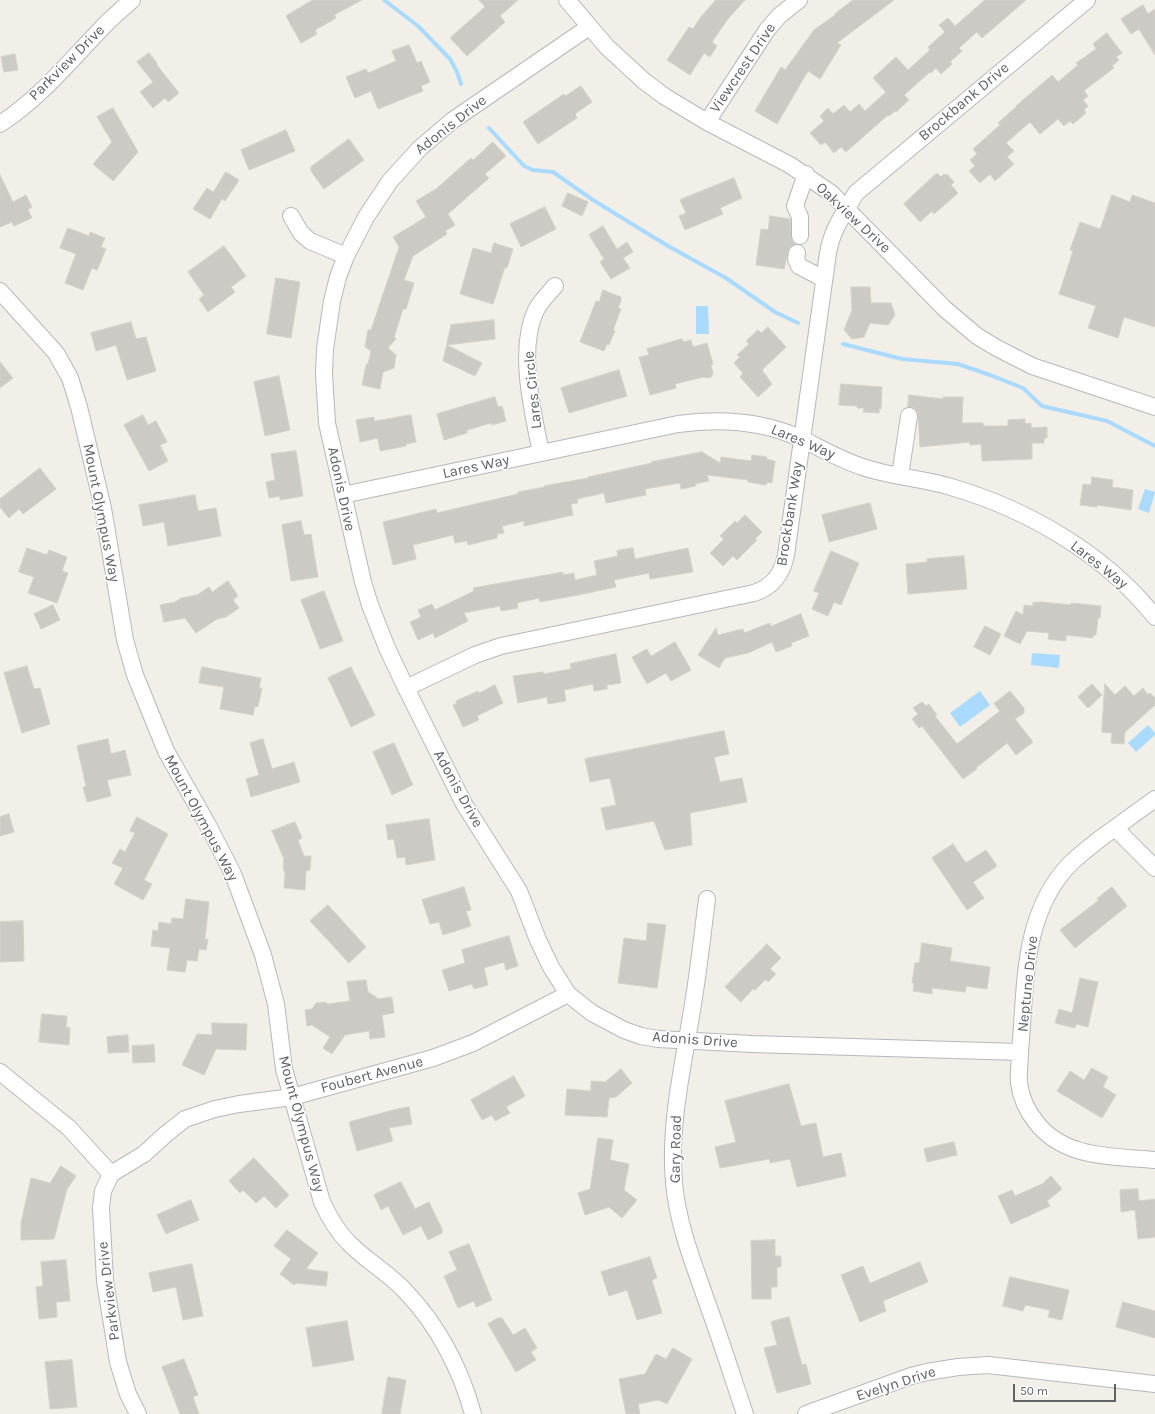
<!DOCTYPE html>
<html>
<head>
<meta charset="utf-8">
<style>
	body { margin:0 }
	#map { position:relative; width:1155px; height:1414px; overflow:hidden; background:#f1efe8; font-family:Karla,sans-serif }
	canvas { display:block }
	.scale { position:absolute; left:1013px; top:1384px; width:103px; height:18px; box-sizing:border-box; border:2px solid #5f6368; border-top:0; padding-left:5px; font-size:12px; line-height:14px; white-space:nowrap; color:#5f6368; -webkit-text-stroke:3px #fff; paint-order:stroke }
</style>
</head>
<body>
<div id="map">
<canvas width="1155" height="1414"></canvas>
<div class="scale">50 m</div>
</div>
<script>
const ctx = document.querySelector('canvas').getContext('2d');
ctx.lineJoin = 'round';
function paint(path, color) {
  ctx.fillStyle = color;
  ctx.fill(path, 'evenodd');
}
function trace(path, color, width, dash) {
  ctx.strokeStyle = color;
  ctx.lineWidth = width;
  ctx.lineCap = dash ? 'butt' : 'round';
  ctx.setLineDash(dash || []);
  ctx.stroke(path);
}
function write(font, color, halo, rows, align = 'center') {
  ctx.font = font + ' Karla,sans-serif';
  ctx.lineWidth = 3;
  ctx.setLineDash([]);
  ctx.textBaseline = 'middle';
  ctx.strokeStyle = halo;
  ctx.fillStyle = color;
  for (const [text, x, y, turn = 0] of rows) {
    ctx.save();
    ctx.translate(x, y);
    ctx.rotate((+turn || 0) * Math.PI / 180);
    ctx.textAlign = isNaN(turn) ? turn : align;
    if (halo) ctx.strokeText(text, 0, 0);
    ctx.fillText(text, 0, 0);
    ctx.restore();
  }
}
paint(new Path2D(`
	M696 306H708L709 334H696Z
	M1145 489 1155 492 1149 513 1138 509Z
	M1032 653 1060 655 1059 668 1031 665Z
	M980 691 990 705 960 727 950 713Z
	M1148 725 1155 733V735L1136 752 1128 743Z`), '#aadaff');
trace(new Path2D(`
	M384 0 418 26 450 59 457 72 461 84
	M489 128 524 166 533 170 553 172 593 200 668 246 726 278 775 312 798 323
	M843 344 902 359 958 364 990 375 1023 388 1042 406 1107 421 1155 446`), '#aadaff', 4);
const building = new Path2D(`
	M313 0H362L334 15 336 18 315 30 317 34 301 43 286 16Z
	M479 0H518L500 16 505 22 467 56 450 38 485 7Z
	M716 0H745L727 20 712 42 717 46 710 57 704 53 690 75 667 60 689 27 693 29 700 18Z
	M853 0H894L837 43 841 45 820 79 808 71 777 124 755 111 781 67 785 70 814 30 835 15V14Z
	M985 0H1026L982 38 977 32 959 48 962 51 950 62 952 64 941 74 936 68 931 73 930 72 904 95 909 100 896 112 895 111 889 116 888 115 846 152 841 147 834 153 825 142 821 145 810 133 824 121 820 116 828 108 833 114 844 105 850 112 859 104 865 111 886 92 873 78 896 57 908 70 930 50 928 47 945 32 939 25 948 18 955 26Z
	M1143 5 1148 14 1155 9V55L1139 29 1131 34 1121 19Z
	M1107 33 1122 53 1116 57 1119 60 1112 66 1114 68 1086 89 1084 91 1088 96 1083 100 1088 106 1084 110 1086 113 1073 124 1070 121 1064 126 1058 119 1040 134 1030 122 1006 143 1014 151 1007 157 1014 164 995 181 990 174 980 183 969 171 975 166 970 160 977 154 973 149 1000 125 998 123 1017 106H1016L1052 75 1058 82 1078 65 1076 63 1096 49 1093 44Z
	M409 45 417 63 421 61 430 82 421 86 423 91 378 109 371 91 355 98 346 77 366 69 368 73 396 61 392 51Z
	M149 53 157 63 156 64 179 93 168 102 165 98 153 108 140 92 153 82 137 62Z
	M15 54 18 70 4 72 1 57Z
	M581 86 592 102 575 114 577 118 538 144 523 122 564 94 565 96Z
	M113 108 138 152 113 181 93 164 112 142 97 117Z
	M286 130 295 151 249 170 241 150Z
	M349 139 364 160 324 189 311 171V167Z
	M493 142 506 156 485 174 489 178 448 214 455 225 445 231 447 234 413 256 404 280 414 283 406 309H403L394 337 396 339 388 348 396 355 394 368 383 372 380 389 362 385 366 365 368 364 371 351 365 347 368 330H371L399 247 393 237 426 217 416 201 436 189 471 158 473 160Z
	M226 172 239 180 225 201 222 199 210 219 193 209 207 188 213 192Z
	M937 173 941 177 944 174 946 175 947 174 954 182 951 185 958 193 934 214 932 211 920 222 904 204Z
	M0 175 13 202 26 195 32 207 28 210 32 218 14 226 12 222 0 227Z
	M734 178 742 198 720 208 723 214 685 230 679 216 686 213 680 200Z
	M568 193 588 202 582 216 562 206Z
	M1112 195 1130 202 1132 195 1155 203V327L1124 317 1118 338 1088 328 1096 306 1059 294 1073 251 1070 250 1080 222 1100 229Z
	M545 207 556 229 521 247 510 224Z
	M770 216 790 219 791 236 792 240 795 244 790 247 788 251 784 269 756 265 761 229 768 230Z
	M603 226 617 249 627 242 633 252 623 258 630 268 611 279 600 262 604 259 589 235Z
	M68 228 89 236 90 232 105 238 101 247 106 249 97 270 92 268 83 290 65 283 76 254 60 248Z
	M494 243 513 249 507 268 505 267 493 304 460 294 473 248 491 253Z
	M224 246 246 276 231 287 235 292 208 312 199 299 204 295 188 272Z
	M276 278 300 282 291 338 267 334Z
	M851 287H870L871 303H891L895 315 888 325 870 323 864 337 852 339 844 330 852 310Z
	M603 290 621 297V301L618 308 621 309 613 330 615 331 609 345 607 344 604 351 580 342 596 301 599 302Z
	M494 320 495 339 447 345 482 363 475 376 443 361 451 325Z
	M131 322 136 339 146 337 156 371 127 380 116 345 96 351 91 333Z
	M768 327 786 347 762 370 772 384 758 397 740 377 743 373 734 363 740 357 737 355 749 344 746 341 758 330 761 333Z
	M682 339 684 342 691 340 693 347 707 343 713 364 711 365 713 374 711 377 707 378 703 377 675 384 676 388 650 395 639 357 649 355 647 349Z
	M0 362 13 378 0 388Z
	M619 370 627 396 569 413 561 388Z
	M279 376 290 430 265 436 254 382Z
	M841 384 882 387 881 409H879V413L863 412 864 408H857V406L839 405Z
	M909 395 943 399V397H963L962 423H983L984 426H1008V420L1025 419V424L1031 423V428L1047 427V438H1044V443H1032V459L982 461 981 444 970 445V442L920 447 918 413 915 408 908 407Z
	M495 397 498 407 502 406 506 421 492 425 491 423 467 430V433L444 440 437 414Z
	M143 415 148 425 156 421 167 442 160 445 168 461 149 471 124 425Z
	M411 415 416 442 406 444V446L380 451 378 438 360 442 356 420 374 417V421Z
	M296 451 303 496 280 500V496L269 498 266 482 275 480 271 454Z
	M702 452 720 463 721 457 751 461 752 455 767 457 766 459 775 461 772 483 767 482 766 485 748 482V480L707 475 709 481 695 484 696 486 681 489 680 483 645 489 646 495 606 503 604 493 577 499 578 503 571 504 573 515 524 526V521L502 526 504 533 497 534V538L468 545 467 541 455 543 453 535 413 545 416 559 393 565 383 522 436 509 437 513 518 494V492L545 487 544 486 588 478V477L652 463V462Z
	M40 468 56 489 23 514 19 509 9 518 0 507V499Z
	M1092 477 1113 480 1112 487 1133 490 1131 510 1097 505V507L1080 505 1083 484 1091 485Z
	M195 495 198 511 216 508 221 536 168 546 164 522 143 526 139 505Z
	M870 503 877 529 829 542 822 515Z
	M745 515 762 532 755 539 757 540 737 560 733 556 723 566 710 553 724 539 720 536 735 521 737 523Z
	M301 521 304 535 311 534 318 577 291 581 282 525Z
	M27 548 47 555 49 550 67 557 62 571 68 573 57 603 28 593 34 577 19 572Z
	M633 548 635 559 688 548 693 572 650 579 649 573 614 580 616 587 578 595 540 602 539 598 517 603 518 608 501 611 500 606 464 613 468 621 435 638 433 633 418 640 410 622 421 617 418 610 432 604 435 610 474 591 473 588 563 572V575L574 573 575 580 597 575 594 561 618 556 617 551Z
	M831 551 859 563 841 605 834 602 828 616 812 609 819 593 814 591Z
	M964 556 967 589 908 594 906 564 927 562V559Z
	M228 581 238 596 233 600 239 608 226 617 217 619 196 633 185 618 164 622 160 605 175 602 181 598 197 595 209 587 212 592Z
	M324 591 343 641 320 649 301 600Z
	M1042 602 1071 605V603L1101 606 1100 618H1098L1096 635H1093V638L1066 635V641L1048 639 1049 633 1027 631 1020 644 1004 636 1016 611 1023 615 1024 605 1033 606V603Z
	M53 605 60 620 41 629 34 614Z
	M801 614 809 636 791 643 792 646 776 652 772 642 748 653 725 658 719 668 698 655 716 628 718 635 743 629 744 633 770 623 771 626Z
	M985 626 1001 634 990 655 974 647Z
	M675 642 691 670 671 681 666 673 647 684 632 657 647 649 651 656Z
	M616 654 621 683 607 685V689L594 691 593 684 564 690 566 701 548 704 547 697 518 703 513 676 543 672 544 674 571 669 570 664Z
	M27 666 34 689 40 688 50 724 22 733 4 673Z
	M202 667 261 678 259 688H262L258 707 255 706 253 715 220 709 224 687 199 683Z
	M351 667 375 715 351 727 328 678Z
	M1092 684 1102 695 1088 708 1078 697Z
	M1105 684 1115 695 1125 686 1134 696 1143 688 1148 695 1150 693 1155 698V705L1125 732 1124 744 1111 743 1112 733 1102 732Z
	M495 685 503 703 477 716 479 720 463 727 453 705 457 703 456 701 478 691 479 693Z
	M1010 691 1024 708V713L1015 719 1033 742 1016 755 1007 743 976 768 977 769 963 779 922 726 919 728 912 719 918 714 913 708 922 702 926 706 929 704 937 715 935 716 957 744 1000 711 994 704Z
	M724 731 729 754 714 757 720 782 742 778 747 802 690 813 692 845 665 850 654 821 606 830 601 808 616 805 610 778 590 782 585 759Z
	M108 739 111 754 125 750 131 775 107 780 111 796 87 802 83 787 86 786 77 746Z
	M263 739 272 769 294 762 300 782 251 797 246 779 259 775 250 743Z
	M394 743 413 785 392 795 373 752Z
	M9 814 14 832 0 836V817Z
	M137 817 168 834 144 880 152 884 143 900 114 884 123 868 112 863 120 849 125 852 135 833 130 831Z
	M429 819 435 860 406 865 405 857 397 858 394 839 388 840 386 825Z
	M295 822 302 838 298 840 304 856H311L310 870 306 871 305 890 284 888 285 873 283 868 284 859 272 831Z
	M953 844 966 863 986 850 997 866 973 882 984 898 967 910 932 858Z
	M464 887 471 910 466 911 471 926 443 935 439 922 430 924 422 900Z
	M1112 887 1127 906 1075 948 1060 930 1099 900 1097 899Z
	M186 899 209 902 205 939 208 940 206 950 199 949 197 961 187 960 185 972 167 970 170 948 151 946 153 930 158 931 159 922 171 924 172 918 183 919Z
	M328 905 366 947 349 963 310 921Z
	M23 921 24 961 0 962V922Z
	M648 923 666 925 657 988 618 983 624 938 646 941Z
	M509 936 518 966 506 970 504 962 484 968 488 985 474 989 472 984 449 991 442 970 465 963 462 950Z
	M922 943 952 948 950 961 990 967 987 989 966 986 965 992 932 988V994L913 991 914 983H912L915 963H919Z
	M767 944 781 958 770 969 776 974 768 982 766 979 755 990 753 989 741 1002 725 987Z
	M1080 978 1098 982 1088 1027 1076 1024 1075 1028 1055 1023 1059 1009 1072 1013Z
	M366 980 368 992 379 999 392 997 394 1013 382 1015 385 1037 370 1039 369 1031 345 1035 332 1054 323 1048 330 1037 312 1025 307 1026 305 1010 312 1009 316 1003 325 1002 328 1004 350 1001 347 982Z
	M42 1014 67 1016 66 1027 70 1028 69 1045 39 1042Z
	M212 1023 247 1024 246 1050 216 1049 204 1075 182 1065 197 1034 212 1035Z
	M128 1035 129 1052 108 1053 107 1037Z
	M154 1045 155 1062 133 1063 132 1046Z
	M1092 1068 1108 1077 1103 1087 1116 1095 1102 1118 1057 1091 1070 1071 1084 1080Z
	M621 1069 632 1083 616 1097 609 1098 607 1117 565 1115 567 1089 591 1091V1081L605 1082Z
	M514 1076 525 1096 506 1107 510 1113 495 1121 492 1115 482 1120 471 1100Z
	M789 1084 801 1126 816 1123 823 1157 841 1153 846 1176 797 1187 790 1159 770 1163 769 1159 720 1168 715 1147 736 1142 725 1101Z
	M409 1107 412 1124 389 1128 393 1141 357 1151 349 1122 393 1110Z
	M598 1138 613 1140 610 1160 629 1164 624 1190 637 1200 622 1218 609 1207 585 1215 578 1193 590 1189Z
	M954 1142 957 1155 927 1162 924 1149Z
	M254 1158 289 1195 276 1208 264 1196 256 1203 243 1190 240 1193 229 1181Z
	M61 1166 76 1176 67 1189 54 1239 21 1240V1223L31 1178 50 1183Z
	M1051 1176 1062 1189 1047 1201 1050 1206 1011 1224 998 1196 1012 1190 1015 1196 1042 1184Z
	M401 1182 415 1209 429 1202 442 1229V1233L428 1240 421 1226 403 1235 388 1206 381 1210 374 1195Z
	M1138 1189 1139 1201 1155 1199V1237L1138 1239 1135 1210 1121 1212 1120 1190Z
	M191 1200 199 1220 166 1234 157 1215Z
	M287 1230 318 1253 306 1269 328 1272 326 1286 296 1283 294 1285 280 1274 291 1259 274 1246Z
	M775 1240V1256H781V1267H777V1287H771V1299H752L751 1241Z
	M469 1244 492 1300 476 1307 474 1301 458 1308 444 1276 457 1270 449 1252Z
	M650 1257 657 1278 652 1280 662 1313 637 1320 627 1290 609 1296 601 1272Z
	M66 1260 70 1301 56 1302 57 1317 39 1319 36 1287 43 1286 41 1262Z
	M920 1262 928 1282 883 1301 886 1311 860 1322 841 1275 863 1266 870 1283Z
	M192 1264 203 1316 183 1320 176 1287 153 1292 149 1273Z
	M1010 1277 1069 1290 1062 1320 1048 1317 1050 1310 1025 1305 1023 1311 1003 1306Z
	M1123 1302 1155 1311V1338L1116 1327Z
	M789 1317 802 1365 806 1364 811 1384 777 1393 764 1348 777 1345 771 1322Z
	M498 1318H502L513 1335 525 1328 537 1348 531 1352 536 1360 516 1372 488 1324Z
	M347 1321 354 1360 313 1367 306 1328Z
	M673 1348 692 1359 667 1404 658 1400 638 1404 640 1414H626L619 1379 645 1374 656 1354 666 1359Z
	M184 1359 198 1395 193 1397 199 1414H180L162 1367Z
	M72 1360 77 1407 50 1409 45 1362Z
	M388 1377 406 1380 400 1414H382Z`);
paint(building, '#cccac5');
trace(building, '#d6d1c6', 1);
const minor = new Path2D(`
	M567 0 607 47 644 81 664 96 707 122 790 165 831 193 945 309 977 336 995 347 1032 366 1155 407
	M589 27 453 120 420 148 390 181 366 217 346 256 338 277 332 301 325 349 324 374 327 423 363 582 370 605 387 648 406 688 464 804 519 891 538 940 551 967 568 994 592 1013 624 1030 641 1036 658 1039 752 1044 1020 1052C1020 1062 1018 1073 1019 1083 1021 1098 1027 1111 1036 1122 1064 1159 1113 1156 1155 1160
	M707 122 767 30 779 16 799 0
	M0 124C39 99 69 62 101 29 110 19 121 10 132 0
	M291 216 301 233 310 241 346 256
	M800 236V217L795 206 806 174
	M797 253 796 259 799 266 824 279
	M0 291 56 353 70 378 79 407 103 508 125 640 135 675 166 751 209 827 233 874 263 955 276 1004 284 1069 322 1202C329 1217 337 1231 348 1242 366 1261 389 1273 406 1292 438 1325 461 1370 473 1414
	M541 453C533 412 517 350 536 310 541 301 548 294 555 286
	M900 476 909 416
	M343 495 678 424C721 418 763 421 802 439 822 449 841 460 863 467 891 477 922 478 951 487 1027 509 1105 554 1155 617
	M406 688 475 655 501 646 754 593C773 587 782 574 786 555L828 253C832 229 844 214 856 193L1087 0
	M1115 828 1155 868
	M707 899C702 938 698 977 691 1016 682 1071 669 1127 674 1183 678 1227 695 1267 709 1308 722 1343 733 1379 745 1414
	M1020 1052C1026 988 1021 913 1071 863 1080 854 1091 846 1101 838 1119 825 1137 812 1155 799
	M0 1072 69 1128 111 1174
	M111 1174 144 1154 166 1134 185 1119 215 1109 239 1104 292 1097 433 1058 473 1043 568 994
	M111 1174 103 1191 101 1208 105 1281 118 1362 128 1394 138 1414
	M806 1414 911 1376 927 1372 958 1367 988 1365 1155 1384`);
trace(minor, '#b5b8bc', 18);
trace(minor, '#fff', 16);
write('15px', '#5f6368', '#fff', [
	["Parkview Drive",67,63,-45],
	["Viewcrest Drive",743,68,-56],
	["Brockbank Drive",964,102,-40],
	["Adonis Drive",451,125,-38],
	["Oakview Drive",853,218,43],
	["Lares Circle",533,390,-96],
	["Lares Way",803,442,23],
	["Lares Way",476,467,-12],
	["Adonis Drive",341,489,78],
	["Mount Olympus Way",101,513,79],
	["Brockbank Way",790,514,-81],
	["Lares Way",1099,565,38],
	["Adonis Drive",458,789,61],
	["Mount Olympus Way",201,818,62],
	["Neptune Drive",1028,984,-84],
	["Adonis Drive",695,1040,4],
	["Foubert Avenue",372,1075,-15],
	["Mount Olympus Way",301,1124,75],
	["Gary Road",676,1149,-89],
	["Parkview Drive",109,1291,-97],
	["Evelyn Drive",896,1384,-18]
]);
</script>
</body>
</html>
